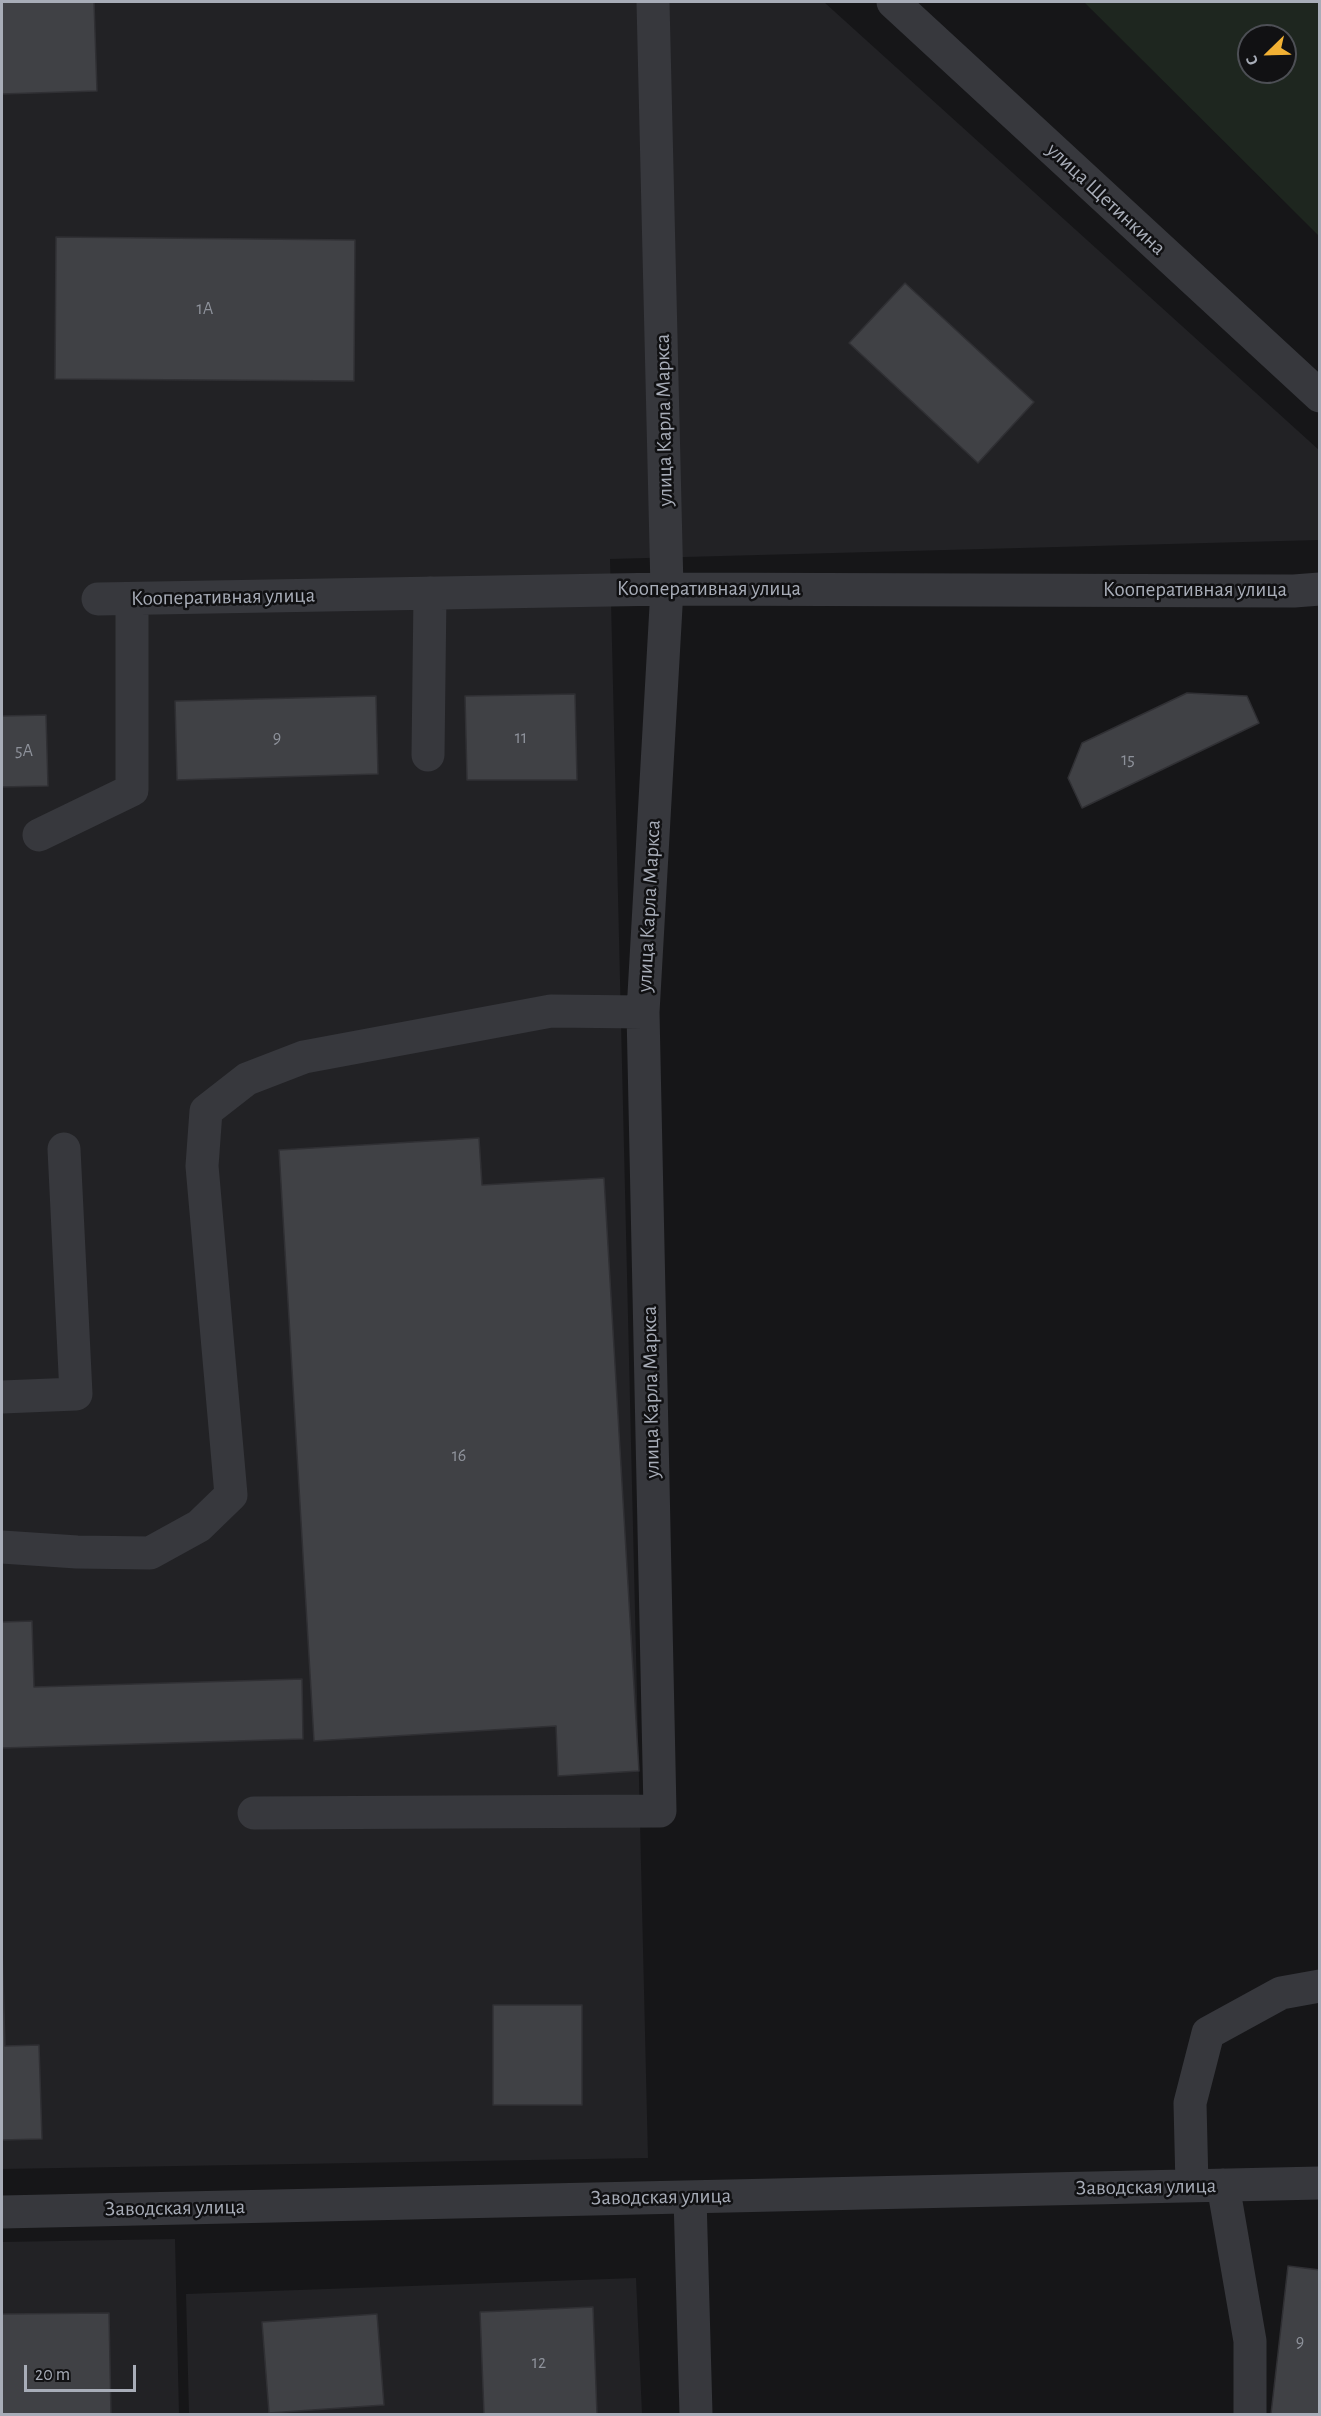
<!DOCTYPE html>
<html>
<head>
<meta charset="utf-8">
<style>
	body { margin:0 }
	#map { position:relative; width:1321px; height:2416px; overflow:hidden; background:#161618; font-family:"Alegreya Sans",sans-serif }
	canvas { display:block }
	.frame { position:absolute; inset:0; border:3px solid #a8adb8; pointer-events:none }
	.north { position:absolute; left:1237px; top:24px; width:60px; height:60px; box-sizing:border-box; background:#111113; border:2px solid #4d4f55; border-radius:50%; rotate:247deg; font-size:16px; font-weight:700; line-height:24px; text-align:center; color:#a8adb8 }
	.north::after { content:''; display:block; margin:auto; width:21px; height:27px; background:#f2b134; clip-path:polygon(50% 0,100% 100%,50% 72%,0 100%) }
	.scale { position:absolute; left:24px; top:2365px; width:112px; height:27px; box-sizing:border-box; border:3px solid #a8adb8; border-top:0; padding-left:8px; font-size:18px; line-height:21px; white-space:nowrap; color:#a8adb8; -webkit-text-stroke:4px #111113; paint-order:stroke }
</style>
</head>
<body>
<div id="map">
<canvas width="1321" height="2416"></canvas>
<div class="frame"></div>
<div class="north">С</div>
<div class="scale">20 m</div>
</div>
<script>
const ctx = document.querySelector('canvas').getContext('2d');
ctx.lineJoin = 'round';
function paint(path, color) {
  ctx.fillStyle = color;
  ctx.fill(path, 'evenodd');
}
function trace(path, color, width, dash) {
  ctx.strokeStyle = color;
  ctx.lineWidth = width;
  ctx.lineCap = dash ? 'butt' : 'round';
  ctx.setLineDash(dash || []);
  ctx.stroke(path);
}
function write(font, color, halo, rows, align = 'center') {
  ctx.font = font + ' "Alegreya Sans",sans-serif';
  ctx.lineWidth = 5;
  ctx.setLineDash([]);
  ctx.textBaseline = 'middle';
  ctx.strokeStyle = halo;
  ctx.fillStyle = color;
  for (const [text, x, y, turn = 0] of rows) {
    ctx.save();
    ctx.translate(x, y);
    ctx.rotate((+turn || 0) * Math.PI / 180);
    ctx.textAlign = isNaN(turn) ? turn : align;
    if (halo) ctx.strokeText(text, 0, 0);
    ctx.fillText(text, 0, 0);
    ctx.restore();
  }
}
paint(new Path2D(`
	M2 2H824L1319 450V540L610 559 648 2158 2 2169Z
	M175 2239 179 2414H2V2242Z
	M636 2278 642 2414H189L186 2294Z`), '#222225');
paint(new Path2D(`
	M1084 2H1319V236ZM1249 36H1285V72H1249Z`), '#1e261f');
const building = new Path2D(`
	M2 2H94L97 91 2 94Z
	M56 237 355 240 354 381 55 379Z
	M905 283 1034 402 978 463 849 343Z
	M1187 693 1247 696 1259 723 1082 808 1068 778 1082 743Z
	M575 694 577 780H467L465 696Z
	M376 696 378 774 177 780 175 701Z
	M46 715 48 786 2 787V716Z
	M479 1138 482 1185 604 1178 639 1771 558 1776 556 1726 314 1741 279 1150Z
	M32 1621 34 1687 302 1679 303 1739 2 1748V1622Z
	M2 1947 5 2046 39 2045 42 2139 2 2140Z
	M493 2005H582V2105H493Z
	M1288 2266 1320 2270V2414H1271Z
	M593 2307 597 2414H484L480 2312Z
	M109 2313 111 2414H2V2314Z
	M377 2314 384 2405 269 2413 262 2322Z`);
paint(building, '#404145');
trace(building, '#303034', 1.5);
trace(new Path2D(`
	M893 2 1320 396
	M98 599 667 589 1294 591 1320 589
	M428 755 430 593
	M39 835 132 790V599
	M2 1397 76 1394 64 1149
	M2 1547 77 1552 150 1553 199 1526 231 1495 202 1166 206 1111 247 1079 304 1057 551 1011 643 1012
	M254 1813 660 1811 643 1012 667 589 653 2
	M1223 2185 1250 2341V2414
	M1192 2186 1190 2103 1208 2033 1281 1993 1320 1986
	M690 2197 696 2414
	M2 2212 1320 2183`), '#37383d', 33);
write('18px', '#8e929b', null, [
	["1А",205,309],
	["9",277,738],
	["11",521,738],
	["5А",24,751],
	["15",1128,760],
	["16",459,1456],
	["9",1300,2342],
	["12",539,2363]
]);
write('21px', '#a8adb8', '#111113', [
	["улица Щетинкина",1106,199,43],
	["улица Карла Маркса",664,420,-91],
	["Кооперативная улица",709,589],
	["Кооперативная улица",1195,590],
	["Кооперативная улица",223,597,-1],
	["улица Карла Маркса",649,906,-87],
	["улица Карла Маркса",651,1392,-91],
	["Заводская улица",1146,2187,-1],
	["Заводская улица",661,2197,-1],
	["Заводская улица",175,2208,-1]
]);
</script>
</body>
</html>
